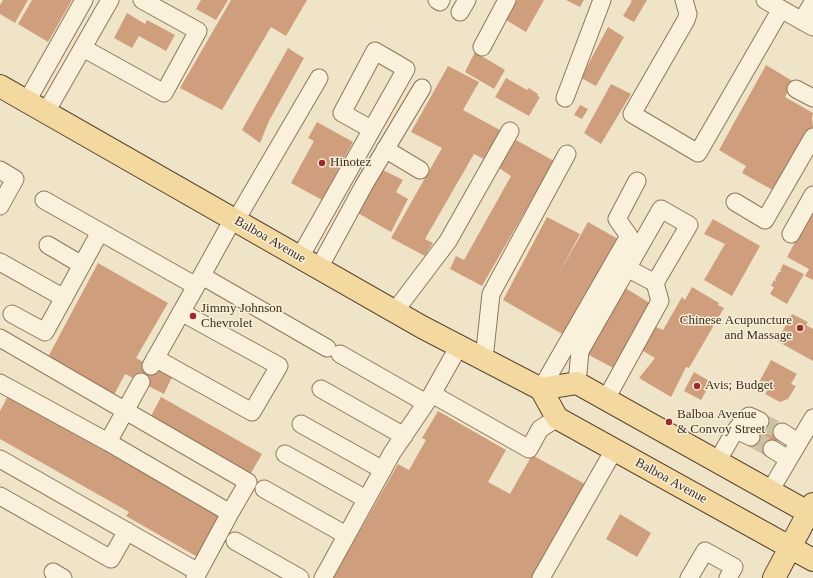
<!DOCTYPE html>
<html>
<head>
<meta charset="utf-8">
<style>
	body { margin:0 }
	canvas { display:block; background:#f0e4c8 }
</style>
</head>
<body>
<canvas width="813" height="578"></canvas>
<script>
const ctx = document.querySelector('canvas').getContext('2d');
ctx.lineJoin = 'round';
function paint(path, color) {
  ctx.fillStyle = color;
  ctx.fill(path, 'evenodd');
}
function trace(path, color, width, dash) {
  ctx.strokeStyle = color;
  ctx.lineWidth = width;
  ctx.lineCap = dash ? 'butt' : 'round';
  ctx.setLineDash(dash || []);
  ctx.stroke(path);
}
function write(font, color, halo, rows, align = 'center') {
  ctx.font = font + ' "Times New Roman",serif';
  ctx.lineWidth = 3;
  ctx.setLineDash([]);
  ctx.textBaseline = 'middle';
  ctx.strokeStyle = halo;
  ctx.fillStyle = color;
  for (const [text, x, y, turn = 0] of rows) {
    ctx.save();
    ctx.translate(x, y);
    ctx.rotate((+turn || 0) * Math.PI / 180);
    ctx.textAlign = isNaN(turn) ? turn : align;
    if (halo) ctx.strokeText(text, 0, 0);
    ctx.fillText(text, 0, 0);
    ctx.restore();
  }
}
paint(new Path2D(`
	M3 0H28L15 23 0 14V5Z
	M32 0H72L48 42 18 24Z
	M201 0H228L216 20 196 9Z
	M231 0H307L286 36 271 27 222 110 180 88Z
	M517 0H544L526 32 506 20Z
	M566 0H584L580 7Z
	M630 0H647L634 22 623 16 632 1Z
	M127 13 145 24 147 20 175 35 166 51 139 36 132 48 114 38Z
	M608 27 624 37 596 86 581 78Z
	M288 48 304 58 269 121 260 143 242 130Z
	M475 52 505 70 494 89 465 72Z
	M766 65 794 82 785 97 813 113 812 118 813 127 778 193 742 173 746 166 719 150Z
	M448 66 479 82 463 110 500 130 484 159 474 154 425 239 433 243 425 256 391 238 442 148 411 132Z
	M506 78 527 90 529 88 538 94 537 96 540 97 529 116 495 97Z
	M611 84 631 94 601 144 584 133Z
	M580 105 588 109 582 119 574 115Z
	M317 122 353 142 322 200 291 183 314 141 308 138Z
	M516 140 554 161 482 286 450 269 456 256 464 260 511 176 499 168Z
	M381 169 403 180 396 192 408 199 391 232 356 212Z
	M813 209V280L805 276 809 269 787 257Z
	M547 217 580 234 557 277 588 222 618 239 564 335 503 300Z
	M713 219 760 246 732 296 704 280 725 244 704 234Z
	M98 263 168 303 136 358 172 377 164 394 125 374 114 395 48 357Z
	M783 264 804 274 787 304 770 294 774 287 771 286 774 280 777 282 775 279 779 272H782L780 271Z
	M622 286 653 305 617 370 585 353Z
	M692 287 719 303 718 305 724 308 689 368 686 367 671 397 639 378 655 358 638 348 651 325 663 330 682 297 685 300Z
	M792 314 808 322 806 325 813 329V361L777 341Z
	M771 360 797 374 791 384 796 386 788 399 780 402 765 394 767 391 757 386Z
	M694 372 711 382 701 400 684 391Z
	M8 396 223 518 201 559 126 516 129 512 0 439V411Z
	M161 397 262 454 251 473 151 416Z
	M438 411 506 450 488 482 510 494 532 455 585 484 532 578H333L398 464 409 470 426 440 422 438Z
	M764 416 785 427 768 457 747 445Z
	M620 514 651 533 637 557 606 539Z`), '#cf9f7d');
trace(new Path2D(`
	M760 421 782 432
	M751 437 772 449`), '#ccc0a6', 17, [17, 8]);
const minor = new Path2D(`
	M437 0 440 2 441 0
	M684 0 688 14 686 20 632 114 698 153 781 9
	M765 0 813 27
	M460 12 467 0
	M802 21 813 2
	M482 47 507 0
	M83 48 164 93 198 31 142 0
	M796 89 813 98
	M565 98 602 0
	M27 101 84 0
	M46 112 110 0
	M385 149 420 170
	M0 170 15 179 0 206
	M44 200 196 286 233 219
	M735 202 765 220 813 137
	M236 220 319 78
	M791 234 813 195
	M48 245 82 265
	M300 257 406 69 375 51 342 113 371 129
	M0 262 64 298
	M319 268 364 185 422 88
	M202 276 327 348
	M395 311 448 241 510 131
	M12 314 45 332 100 232
	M0 338 248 482 230 513 108 442
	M340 354 426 403
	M155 358 252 412 279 366 181 312
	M484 359 491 294 567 154
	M151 366 196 286
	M0 383 108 442 141 382
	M577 383 580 351 661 209 689 225 655 283 627 268
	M321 389 404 436
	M541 389 629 236 617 219 637 181
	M432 394 529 449 540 429 557 418
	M606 399 660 301 655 283
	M301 424 383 470
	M736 430 751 437
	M782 432 798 442
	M772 449 788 459
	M285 454 366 499
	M0 459 198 572
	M717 462 733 434 742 422 749 416 760 421
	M264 489 346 535
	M770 491 813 418
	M0 496 111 559 127 531
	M235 541 300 578
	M53 572 63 578
	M195 578 230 513
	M323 578 392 453 432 394 459 346
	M541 578 614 450
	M689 578 705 551 734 567 728 578`);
const major = new Path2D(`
	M0 86 422 327 541 389 557 418 813 560
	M541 389 577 383 813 515
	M774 578 813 504`);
trace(minor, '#8d765c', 19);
trace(major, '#5b4430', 24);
trace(minor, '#faf1dc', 17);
trace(major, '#f3d9a0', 22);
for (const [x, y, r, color] of [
	[322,163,4,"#9e2a2b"],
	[193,316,4,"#9e2a2b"],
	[800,328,4,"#9e2a2b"],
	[697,386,4,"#9e2a2b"],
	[669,422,4,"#9e2a2b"]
]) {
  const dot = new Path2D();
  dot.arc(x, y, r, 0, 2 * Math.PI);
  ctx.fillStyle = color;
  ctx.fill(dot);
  trace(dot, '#f7eed8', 1.5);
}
write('13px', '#3d2e20', '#f7eed8', [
	["Hinotez",330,163],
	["Jimmy Johnson",201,309],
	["Chevrolet",201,324],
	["Chinese Acupuncture",792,321,"right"],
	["and Massage",792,336,"right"],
	["Avis; Budget",705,386],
	["Balboa Avenue",677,415],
	["& Convoy Street",677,430]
], 'left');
write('13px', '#3d2e20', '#f7eed8', [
	["Balboa Avenue",270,240,30],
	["Balboa Avenue",671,481,29]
]);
</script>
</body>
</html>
